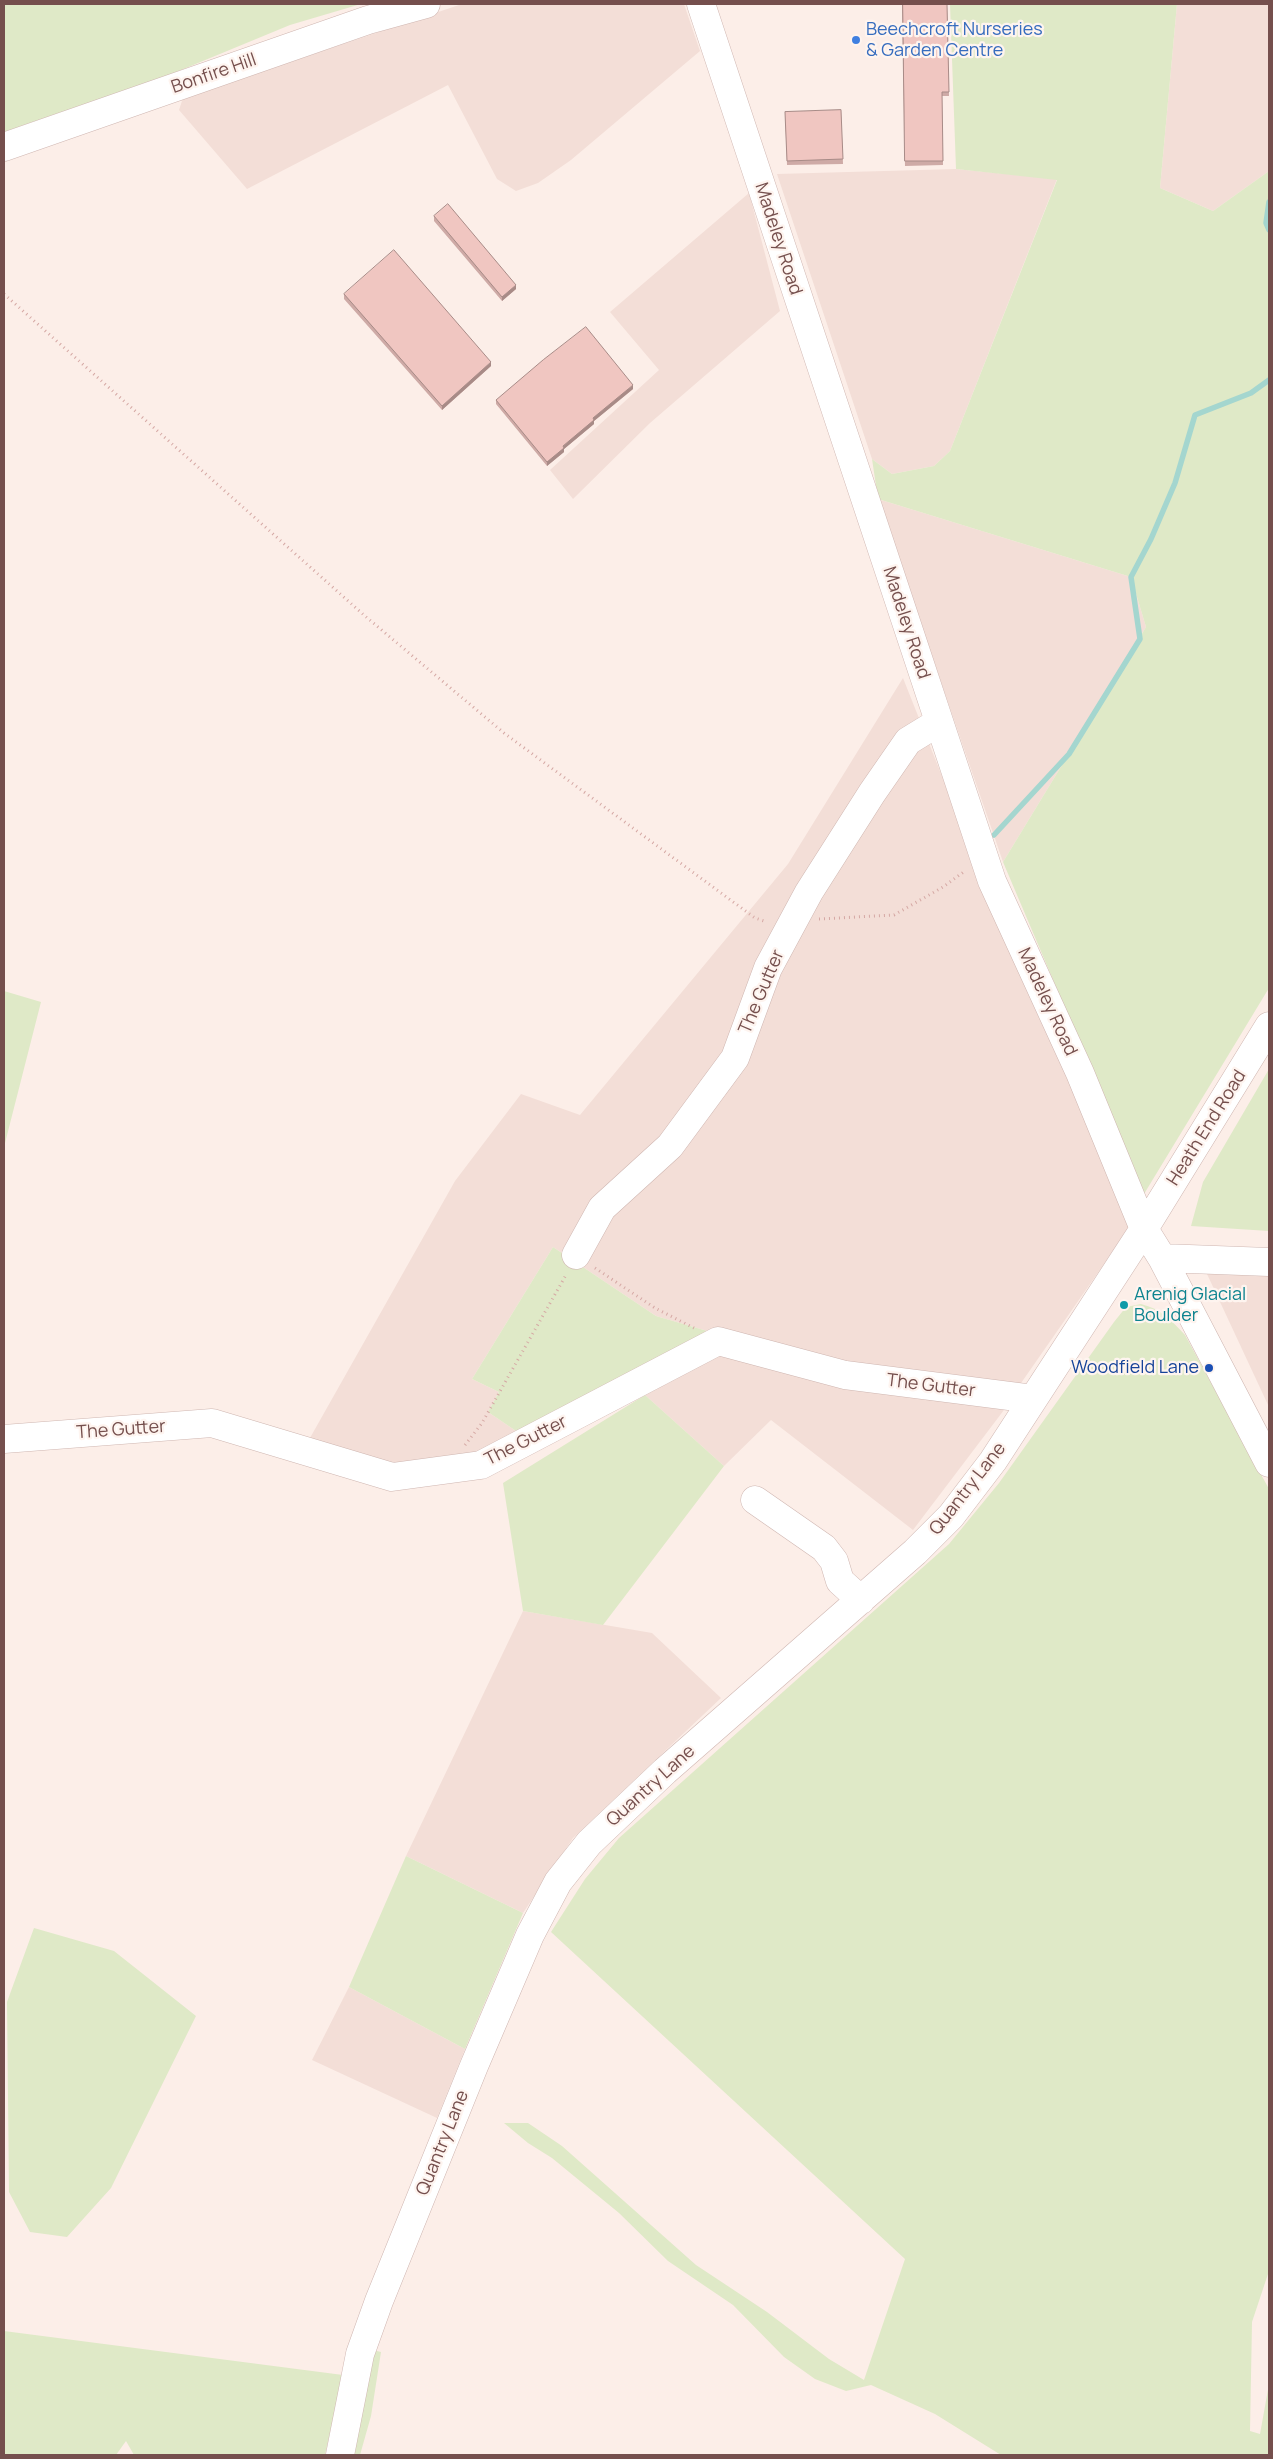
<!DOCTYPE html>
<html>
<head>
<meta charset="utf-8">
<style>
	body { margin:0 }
	#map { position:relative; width:1273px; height:2459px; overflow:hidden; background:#fceee8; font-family:Manrope,sans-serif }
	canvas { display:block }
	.frame { position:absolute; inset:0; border:5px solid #754f4d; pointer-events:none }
</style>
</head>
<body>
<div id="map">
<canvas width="1273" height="2459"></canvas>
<div class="frame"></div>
</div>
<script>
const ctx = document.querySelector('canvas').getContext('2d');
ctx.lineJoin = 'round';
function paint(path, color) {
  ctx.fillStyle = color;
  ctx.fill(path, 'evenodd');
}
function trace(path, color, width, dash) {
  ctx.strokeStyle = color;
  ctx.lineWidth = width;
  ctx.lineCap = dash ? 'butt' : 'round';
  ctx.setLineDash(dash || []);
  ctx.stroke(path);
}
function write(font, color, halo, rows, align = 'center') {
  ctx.font = font + ' Manrope,sans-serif';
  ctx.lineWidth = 4.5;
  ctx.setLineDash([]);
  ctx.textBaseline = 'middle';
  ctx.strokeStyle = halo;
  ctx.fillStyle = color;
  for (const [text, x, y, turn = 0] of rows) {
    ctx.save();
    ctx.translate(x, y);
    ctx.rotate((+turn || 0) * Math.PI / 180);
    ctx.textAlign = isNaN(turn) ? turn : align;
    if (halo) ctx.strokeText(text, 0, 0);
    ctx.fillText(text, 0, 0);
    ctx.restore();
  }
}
paint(new Path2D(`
	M462 4H684L700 51 571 160 538 183 516 191 497 179 448 85 247 189 179 110 183 98Z
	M1177 4H1269V171L1213 211 1160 188Z
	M956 169 1057 179 950 451 934 466 892 474 872 459 777 174Z
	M749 193 780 311 650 423 573 499 550 470 659 370 610 312Z
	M878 499 1131 577 1146 627 1003 862Z
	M903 678 986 887 1127 1214 1129 1228 1019 1386 845 1367 714 1333 656 1316 553 1247 472 1379 499 1392 488 1412 516 1431 469 1458 390 1466 306 1445 455 1181 521 1094 580 1115 788 864Z
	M1218 1272 1269 1274V1407L1207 1274Z
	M721 1355 1007 1406 913 1530 771 1420 724 1466 645 1395Z
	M523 1611 652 1633 721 1698 573 1838 523 1913 406 1856Z
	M349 1987 465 2049 437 2118 312 2060Z`), '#f3ded7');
paint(new Path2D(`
	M4 4H361L290 25 169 75 4 132Z
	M950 4H1177L1160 188 1213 211 1269 171V988L1144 1194 1003 862 1146 627 1131 577 878 499 872 459 892 474 934 466 950 451 1057 180 956 169Z
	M4 991 41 1002 4 1147Z
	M1269 1069V1231L1191 1226 1203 1182Z
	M553 1247 656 1316 714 1333 516 1431 488 1412 499 1392 472 1379Z
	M1141 1304C1161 1309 1171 1320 1185 1335L1269 1489V2271L1252 2322 1250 2431 1260 2434 1269 2384V2455H1001L935 2414 871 2385 846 2391 815 2379 784 2357 733 2305 668 2261 619 2213 552 2158 528 2143 504 2123H528L562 2146 696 2265 767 2312 829 2359 864 2380 905 2259 551 1932 585 1879 619 1838 949 1544 999 1483 1114 1322 1126 1307Z
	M645 1395 724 1466 603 1625 523 1611 503 1483Z
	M406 1856 523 1913 465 2049 349 1987Z
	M34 1928 114 1951 196 2016 111 2188 67 2237 30 2232 9 2192 7 2002Z
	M4 2331 343 2375 325 2455H134L126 2441 116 2455H4Z
	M373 2350 381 2352 371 2416 360 2455H353Z`), '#dfe9c7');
trace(new Path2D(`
	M1269 202 1266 223 1269 230
	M994 835 1069 754 1140 639 1131 577 1151 539 1175 483 1195 415 1251 393 1269 380`), '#a4d6cf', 5.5);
const minor = new Path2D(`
	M701 4 992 881 1080 1073 1144 1229 1162 1258 1269 1463
	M4 147 368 20 426 4
	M576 1255 602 1208 670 1146 735 1058 768 968 809 892 872 793 908 741 939 722
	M1162 1258 1269 1262
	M4 1439 212 1423 392 1477 481 1465 718 1341 845 1375 1033 1399
	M755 1500 824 1548 834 1561 840 1581 861 1600
	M340 2455 360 2354 379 2301 474 2066 530 1935 558 1882 589 1843 665 1771 915 1552 951 1516 993 1461 1144 1229 1269 1026`);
trace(minor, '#cfb6b1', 29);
trace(new Path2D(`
	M4 294 365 616 504 733 755 918 767 922
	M819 919 894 915 943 887 965 871
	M595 1268 655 1308 694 1328
	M465 1445 482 1423 566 1275`), '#d5a8a4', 3, [1, 4]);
trace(minor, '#fff', 28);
paint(new Path2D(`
	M902 4H947L949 96H942L943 165 905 166Z
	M841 110 843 164 787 165 785 112Z
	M434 216 516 289 502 301 434 221Z
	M344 294 491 366 442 410 344 299Z
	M633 389 594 421V424L564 449V452L547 466 496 404V400Z`), '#ceaaa6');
paint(new Path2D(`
	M516 285V289L502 301V297Z
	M491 362V366L442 410V406Z
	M633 385V389L594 421V424L564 449V452L547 466V462L593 418Z`), '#a88b87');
const building = new Path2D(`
	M903 4H947L949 92H942L943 161H905Z
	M841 110 843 159 787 161 785 112Z
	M448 204 516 285 502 297 434 216Z
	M394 250 491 362 442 406 344 294Z
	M586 327 633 385 593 418 594 420 563 446 564 448 547 462 496 400 543 360Z`);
paint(building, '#f0c6c1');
trace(building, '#a88b87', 1);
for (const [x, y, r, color] of [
	[856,40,5,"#3f7fe0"],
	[1124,1305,5,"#0f9aa8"],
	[1209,1368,5,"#1a4fb4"]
]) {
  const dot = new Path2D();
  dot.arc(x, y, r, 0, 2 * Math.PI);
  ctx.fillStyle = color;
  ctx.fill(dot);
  trace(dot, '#fef4ef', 2);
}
write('18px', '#366cbe', '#fef4ef', [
	["Beechcroft Nurseries",866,30],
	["& Garden Centre",866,51]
], 'left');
write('18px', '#754f4d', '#fef4ef', [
	["Bonfire Hill",214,74,-19],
	["Madeley Road",778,239,72],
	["Madeley Road",906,623,72],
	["The Gutter",762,992,-67],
	["Madeley Road",1047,1002,65],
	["Heath End Road",1207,1128,-58],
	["The Gutter",931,1386,7],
	["The Gutter",121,1430,-4],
	["The Gutter",526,1441,-27],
	["Quantry Lane",968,1489,-52],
	["Quantry Lane",651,1786,-42],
	["Quantry Lane",443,2143,-68]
]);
write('18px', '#0d838f', '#fef4ef', [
	["Arenig Glacial",1134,1295],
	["Boulder",1134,1316]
], 'left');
write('18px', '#164399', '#fef4ef', [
	["Woodfield Lane",1199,1368]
], 'right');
</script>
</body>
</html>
